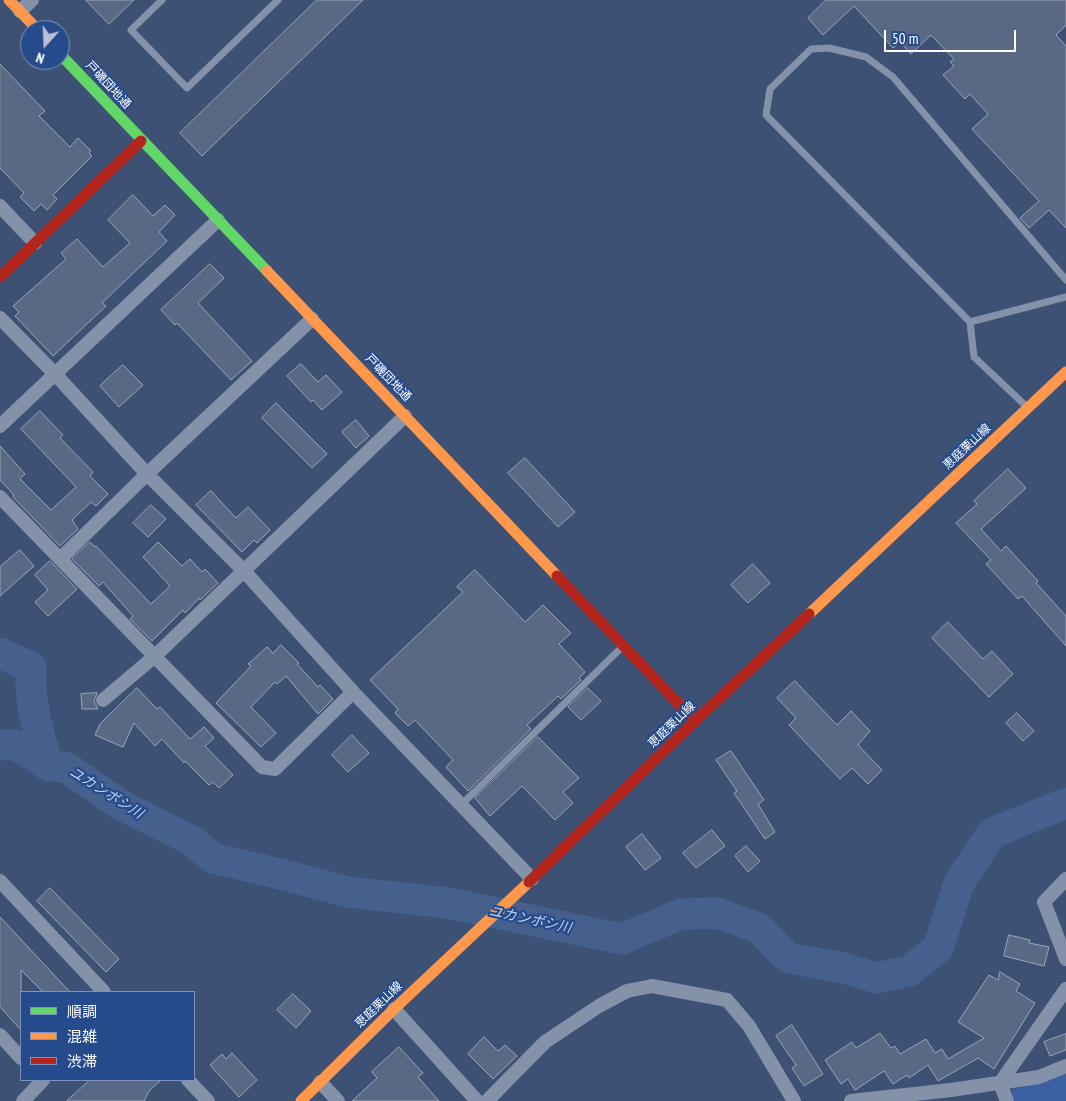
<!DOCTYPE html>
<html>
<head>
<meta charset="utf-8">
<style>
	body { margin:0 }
	#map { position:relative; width:1066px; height:1101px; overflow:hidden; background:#3d5175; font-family:"PT Sans Narrow","Noto Sans JP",sans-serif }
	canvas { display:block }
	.legend { position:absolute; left:20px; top:991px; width:175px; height:90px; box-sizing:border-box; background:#264b8c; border:1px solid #7d93ba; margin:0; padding:6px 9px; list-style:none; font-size:15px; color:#fff }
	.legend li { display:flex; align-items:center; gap:10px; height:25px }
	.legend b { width:25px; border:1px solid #7d93ba }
	.north { position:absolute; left:20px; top:20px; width:50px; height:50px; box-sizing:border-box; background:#264b8c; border:1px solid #7d93ba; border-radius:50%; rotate:200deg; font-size:14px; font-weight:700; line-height:20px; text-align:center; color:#fff }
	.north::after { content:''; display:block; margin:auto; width:18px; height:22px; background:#bbc2cf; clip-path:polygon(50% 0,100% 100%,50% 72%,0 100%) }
	.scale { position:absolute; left:884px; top:30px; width:132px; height:22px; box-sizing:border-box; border:2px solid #fff; border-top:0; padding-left:6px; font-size:15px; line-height:18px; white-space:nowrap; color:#fff; -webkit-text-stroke:4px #264b8c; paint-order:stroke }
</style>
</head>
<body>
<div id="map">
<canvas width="1066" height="1101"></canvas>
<ul class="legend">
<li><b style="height:6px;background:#63d668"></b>順調</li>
<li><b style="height:6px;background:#ff974d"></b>混雑</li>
<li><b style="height:6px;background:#b3261e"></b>渋滞</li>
</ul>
<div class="north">N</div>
<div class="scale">50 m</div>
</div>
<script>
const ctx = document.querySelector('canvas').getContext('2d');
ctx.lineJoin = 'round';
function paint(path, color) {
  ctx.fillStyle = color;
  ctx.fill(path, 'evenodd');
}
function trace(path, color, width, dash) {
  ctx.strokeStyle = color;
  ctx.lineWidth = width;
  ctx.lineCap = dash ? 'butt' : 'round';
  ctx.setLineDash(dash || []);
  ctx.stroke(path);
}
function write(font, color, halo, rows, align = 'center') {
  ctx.font = font + ' "PT Sans Narrow","Noto Sans JP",sans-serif';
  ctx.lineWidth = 4.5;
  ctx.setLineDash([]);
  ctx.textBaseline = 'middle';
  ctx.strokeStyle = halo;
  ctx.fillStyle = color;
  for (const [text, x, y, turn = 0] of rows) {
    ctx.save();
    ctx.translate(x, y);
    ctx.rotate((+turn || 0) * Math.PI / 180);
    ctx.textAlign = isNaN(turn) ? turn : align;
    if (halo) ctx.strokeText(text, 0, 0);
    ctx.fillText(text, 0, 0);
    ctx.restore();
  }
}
paint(new Path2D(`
	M1066 1073V1101H1015L1011 1090 1046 1081Z`), '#3b61a2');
trace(new Path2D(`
	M0 653 31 667C29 701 38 734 49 766L66 767 119 804 191 840 213 858 284 875 348 892 448 903 622 939 681 914 717 913 759 928 788 958 844 968 876 978 909 971 938 948 959 883 992 833 1066 803
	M0 745H17L49 766`), '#45608d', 31);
const building = new Path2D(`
	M86 0H134L109 24Z
	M317 0H363L202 156 180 133Z
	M826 0H1066V25L1056 35 1066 46V228L1049 210 1029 228 1020 218 1039 201 972 129 988 114 970 94 965 99 943 75 954 66 950 62 954 59 931 35 911 54 900 42 893 48 854 6 823 35 808 18Z
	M0 64 45 111 39 116 70 147 78 138 91 151 89 153 92 156 53 195 57 199 47 210 41 204 34 211 20 197 24 193 0 168Z
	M133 195 153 216 165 205 175 215 159 232 167 241 102 303 106 306 53 356 15 316 19 312 13 306 66 259 61 253 77 239 103 267 130 243 108 220Z
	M210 264 224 278 198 303 252 361 231 380 177 323 175 325 161 310Z
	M301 364 318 382 326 375 342 392 322 410 313 400 311 402 287 376Z
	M123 365 143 385 119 407 100 386Z
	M276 403 327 454 312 468 262 418Z
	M40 411 63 435 60 438 93 472 90 476 108 494 96 506 91 502 72 520 78 529 60 546 13 497 14 495 0 480V446L25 474 20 479 51 510 76 487 21 429Z
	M356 420 369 436 356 448 342 432Z
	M525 458 575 512 558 527 508 473Z
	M1008 469 1026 488 981 529 1001 551 1006 546 1038 581 1036 583 1066 616V646L1022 596 1018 599 986 564 991 560 956 523 977 504 974 501Z
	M211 491 236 518 248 507 270 530 257 543 254 540 242 552 196 505Z
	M151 505 166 519 148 537 133 523Z
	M90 542 95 547 96 546 151 604 170 586 143 557 158 542 182 566 190 559 202 572 205 569 218 583 200 600 199 598 185 613 183 610 152 641 130 619 133 616 103 582 99 586 72 559Z
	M20 550 34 566 0 596V567Z
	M50 561 77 589 48 616 35 602 48 590 35 575Z
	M753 564 770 583 748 603 731 585Z
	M475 570 525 622 543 605 571 633 559 644 585 672 579 678 581 680 561 699 558 696 527 725 531 729 468 791 446 767 453 760 415 720 408 726 395 713 398 709 370 680 463 592 457 587Z
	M948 622 983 659 992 651 1013 674 989 697 932 638Z
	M281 645 299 663 297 664 318 687 320 685 333 699 318 714 286 676 277 684 275 682 251 707 276 733 261 747 216 703 251 666 248 664 267 647 273 653Z
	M795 681 837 725 851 711 870 731 858 745 882 770 868 784 852 768 840 779 789 725 796 718 777 698Z
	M137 688 157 709 160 707 190 739 204 727 214 738 205 746 233 775 219 788 213 782 209 785 185 761 184 763 162 739 155 746 134 723 123 747 95 735 100 724Z
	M588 688 601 701 581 720 568 707Z
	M97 693 94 701 98 709H82L81 694Z
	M1017 713 1034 731 1023 741 1006 723Z
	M352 735 369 753 348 772 332 755Z
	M538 737 579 778 563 792 573 803 555 820 522 786 490 816 475 798Z
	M731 751 764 800 758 804 775 832 765 839 734 793 737 791 716 760Z
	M712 830 725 846 696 868 683 853Z
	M642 834 661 858 645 870 626 847Z
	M746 846 760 861 748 872 735 856Z
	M50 888 119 959 106 972 37 901Z
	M0 917 70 992H43L21 970V1030L0 1007Z
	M1009 935 1030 940 1029 943 1049 947 1044 966 1004 956Z
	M1000 972 1020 984 1016 991 1035 1003 994 1069 978 1058 938 1081 928 1065 909 1078 907 1075 893 1084 884 1071 855 1090 848 1079 841 1084 825 1060 852 1042 856 1048 880 1033 891 1048 895 1046 900 1054 926 1039 935 1053 942 1049 948 1059 984 1038 958 1022 989 975 998 980Z
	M293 994 311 1011 296 1028 277 1010Z
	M792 1025 823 1074 804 1086 792 1068 796 1065 776 1036Z
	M1066 1034V1050L1050 1056 1044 1042Z
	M484 1037 498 1051 505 1045 517 1056 493 1079 468 1054Z
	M399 1047 423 1073 418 1077 439 1101H352L377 1078 372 1072Z
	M232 1053 257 1080 239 1097 210 1065 222 1054 226 1059Z
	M90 1080H161L149 1091 144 1101H67Z`);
paint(building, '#596985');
trace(building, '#99a4b8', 1);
trace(new Path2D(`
	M162 0 131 30 187 88 278 0
	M1066 280 893 77 866 57 829 48 811 49 770 89 766 115 970 322 1066 297
	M970 322 974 357 1026 406
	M461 805 621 648`), '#8492a9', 7);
trace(new Path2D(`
	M20 11 32 0
	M0 206 35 243
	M0 318 54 373 147 474 244 571 353 692 532 879
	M0 426 218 220
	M0 497 262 767 275 769 353 692
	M60 559 147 474 312 319
	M103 700 155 656 405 416
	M1066 879 1044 902 1066 959
	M0 881 104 992
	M394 1009 477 1101
	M0 1035 21 1058
	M188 1080 208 1101
	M320 1082 338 1101
	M23 1101 43 1080
	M487 1101 545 1042 599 1006 627 991 652 986 727 1000 749 1026 794 1101
	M851 1101 951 1090 1039 1077 1066 1066
	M1007 1101 1000 1083 1066 989`), '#8492a9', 14);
trace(new Path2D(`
	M60 54 267 271`), '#63d668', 11);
trace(new Path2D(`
	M9 0 38 30
	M267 271 557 576
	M809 614 1066 372
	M301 1101 394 1009 529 882`), '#ff974d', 11);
trace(new Path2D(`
	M0 277 141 141
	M557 576 695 721
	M529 882 695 721 809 614`), '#b3261e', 11);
write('12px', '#fff', '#264b8c', [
	["戸磯団地通",108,85,47],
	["戸磯団地通",388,378,46],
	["恵庭栗山線",967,447,-43],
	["恵庭栗山線",672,725,-44],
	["恵庭栗山線",379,1005,-44]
]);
write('italic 14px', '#c1d4f1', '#264b8c', [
	["ユカンボシ川",106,793,32],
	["ユカンボシ川",530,920,12]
]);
</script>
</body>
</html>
